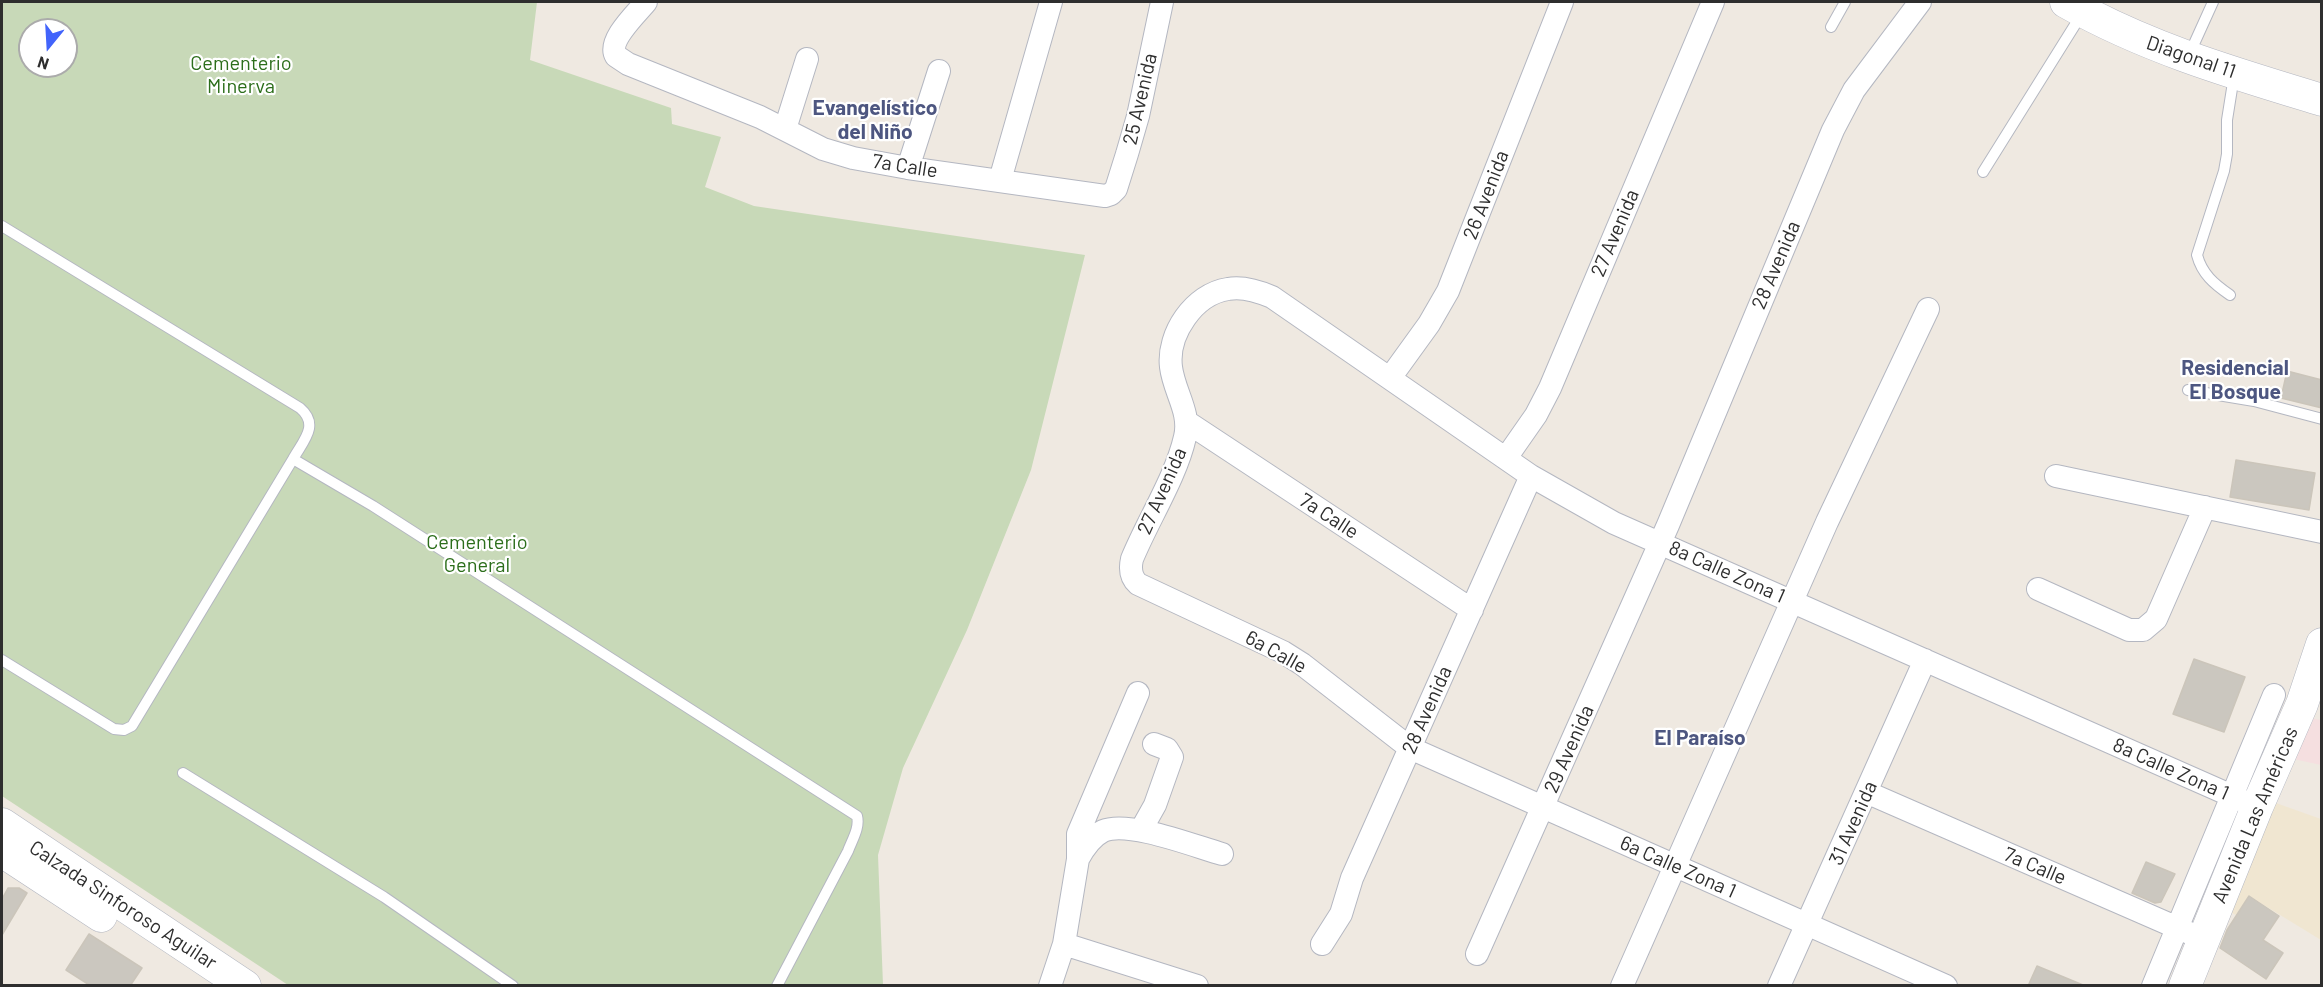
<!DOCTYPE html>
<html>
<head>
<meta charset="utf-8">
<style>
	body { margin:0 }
	#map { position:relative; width:2323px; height:987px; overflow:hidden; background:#efe9e1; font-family:Barlow,sans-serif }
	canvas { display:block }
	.frame { position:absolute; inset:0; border:3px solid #2e2e2e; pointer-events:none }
	.north { position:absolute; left:18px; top:18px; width:60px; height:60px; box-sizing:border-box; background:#fff; border:2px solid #ababab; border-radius:50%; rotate:198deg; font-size:16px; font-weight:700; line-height:24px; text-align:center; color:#2e2e2e }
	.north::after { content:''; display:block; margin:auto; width:21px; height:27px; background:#4264fb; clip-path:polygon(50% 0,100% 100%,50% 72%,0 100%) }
</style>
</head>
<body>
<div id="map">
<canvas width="2323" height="987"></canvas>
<div class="frame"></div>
<div class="north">N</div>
</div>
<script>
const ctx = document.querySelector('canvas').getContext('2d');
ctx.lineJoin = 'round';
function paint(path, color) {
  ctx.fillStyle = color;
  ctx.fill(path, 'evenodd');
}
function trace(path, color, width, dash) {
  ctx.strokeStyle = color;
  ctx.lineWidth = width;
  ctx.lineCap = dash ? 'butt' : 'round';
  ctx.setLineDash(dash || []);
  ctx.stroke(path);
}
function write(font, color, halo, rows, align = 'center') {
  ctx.font = font + ' Barlow,sans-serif';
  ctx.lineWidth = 4.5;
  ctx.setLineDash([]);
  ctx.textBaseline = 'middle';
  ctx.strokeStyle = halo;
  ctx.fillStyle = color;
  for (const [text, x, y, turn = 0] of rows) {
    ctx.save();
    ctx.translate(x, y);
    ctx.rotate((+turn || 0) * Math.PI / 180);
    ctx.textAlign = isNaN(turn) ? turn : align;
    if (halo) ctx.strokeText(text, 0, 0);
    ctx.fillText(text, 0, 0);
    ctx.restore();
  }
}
paint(new Path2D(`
	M2273 802 2321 819V940L2249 896 2236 915 2224 909Z`), '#f0e6d1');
paint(new Path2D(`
	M2305 717 2321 720V765L2289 758Z`), '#f5dfe0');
paint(new Path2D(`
	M2 2H537L530 60 671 108 672 124 721 137 705 187 754 206 1085 255 1031 470 967 630 903 768 878 855 883 985H288L2 796ZM30 30H66V66H30Z`), '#c8d9b8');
const building = new Path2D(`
	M2287 371 2322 380V408L2281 398Z
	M2236 460 2315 473 2309 510 2230 497Z
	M2194 659 2245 677 2224 732 2173 714Z
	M2146 862 2175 874 2161 902 2155 903 2132 893Z
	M8 888H19L27 893 2 935V899Z
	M2249 896 2279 916 2263 940 2283 953 2266 979 2220 948 2227 930Z
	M89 934 142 968 130 986H91L66 970Z
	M2037 966 2083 985V986H2028Z`);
paint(building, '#cbc7bf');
trace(building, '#cbc5ba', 1.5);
const lane = new Path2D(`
	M1831 27 1845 2
	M2189 55 2213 2
	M1983 172 2083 12
	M2 226 300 408C320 425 303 441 293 459L132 726 124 730 114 729 2 660
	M2230 295C2214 284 2202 274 2197 255L2224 171 2227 154V120L2234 76
	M2188 390 2254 401 2322 419
	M293 459 373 506 857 816C860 828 852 840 848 851L777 986
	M183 773 384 897 513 986`);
const street = new Path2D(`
	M646 2C636 14 607 41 616 56L628 64 760 117 823 149 853 158 908 168 1105 196 1111 194 1116 189 1127 154 1138 116 1162 2
	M785 129 807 59
	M908 168 939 71
	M1000 180 1051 2
	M1390 378 1429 324 1448 291 1562 2
	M1187 422 1472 610
	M1506 458 1536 415 1550 388 1713 2
	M2056 476 2322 532
	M2038 589 2129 630H2143L2156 619 2205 507
	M1866 792 2203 939
	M1141 830 1155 805 1172 757 1167 749 1154 744
	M1078 859C1084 848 1091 837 1103 831 1128 820 1194 846 1222 854
	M1064 944 1197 986
	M1322 944 1341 914 1352 878 1531 476
	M1477 954 1668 525 1833 130 1854 90 1920 2
	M1050 986 1064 944 1078 859V834L1138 693
	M1622 986 1827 522 1928 309
	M1779 986 1925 660
	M1946 986 1410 748 1302 664 1283 652 1138 584C1130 577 1130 568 1132 559 1148 520 1176 477 1185 437 1191 412 1174 392 1171 367 1167 334 1194 294 1228 289 1243 286 1258 291 1272 297L1531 476 1614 523 2257 807
	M2153 986 2274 695`);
const secondary = new Path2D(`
	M2066 2C2147 48 2233 73 2322 100
	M2 824 245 986
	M2 851 101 916
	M2185 986 2257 807 2302 704 2322 644`);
trace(lane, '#b4b7c1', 12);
trace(street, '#b4b7c1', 24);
trace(secondary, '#b4b7c1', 33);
trace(lane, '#fff', 10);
trace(street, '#fff', 22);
trace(secondary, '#fff', 32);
write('20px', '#2e2e2e', '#fff', [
	["Diagonal 11",2191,57,19],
	["25 Avenida",1140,99,-77],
	["7a Calle",905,166,9],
	["26 Avenida",1486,195,-69],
	["27 Avenida",1615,233,-67],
	["28 Avenida",1776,265,-67],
	["27 Avenida",1162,491,-66],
	["7a Calle",1329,516,33],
	["8a Calle Zona 1",1727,572,24],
	["6a Calle",1276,652,29],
	["28 Avenida",1427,710,-66],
	["29 Avenida",1569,749,-66],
	["8a Calle Zona 1",2171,769,24],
	["Avenida Las Américas",2255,815,-67],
	["31 Avenida",1853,823,-66],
	["7a Calle",2035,866,23],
	["6a Calle Zona 1",1678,867,24],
	["Calzada Sinforoso Aguilar",123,905,33]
]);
write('20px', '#2c6e1b', '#fff', [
	["Cementerio",241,63],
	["Minerva",241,86],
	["Cementerio",477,542],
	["General",477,565]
]);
write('bold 21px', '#4d5680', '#fff', [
	["Evangelístico",875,108],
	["del Niño",875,132],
	["Residencial",2235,368],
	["El Bosque",2235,392],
	["El Paraíso",1700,738]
]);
</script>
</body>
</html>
